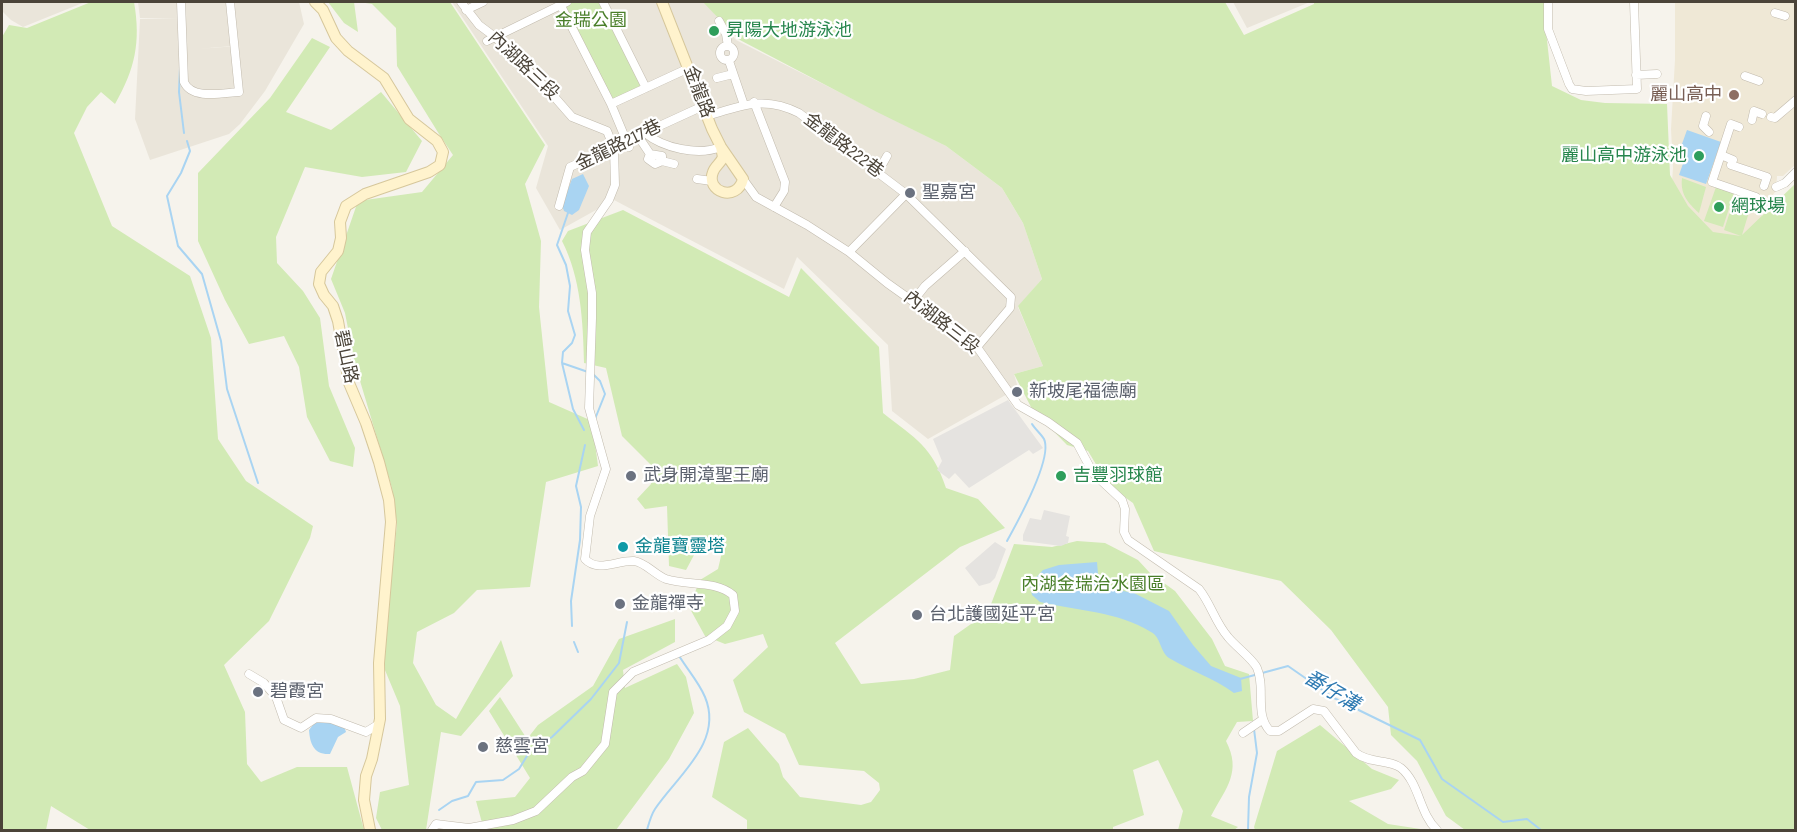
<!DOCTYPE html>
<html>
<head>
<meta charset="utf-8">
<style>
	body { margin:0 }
	#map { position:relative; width:1797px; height:832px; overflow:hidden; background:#f6f3ec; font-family:"Sofia Sans Condensed",sans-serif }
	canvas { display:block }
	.frame { position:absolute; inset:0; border:3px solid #4b4439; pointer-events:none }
</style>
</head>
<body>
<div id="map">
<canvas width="1797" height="832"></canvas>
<div class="frame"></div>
</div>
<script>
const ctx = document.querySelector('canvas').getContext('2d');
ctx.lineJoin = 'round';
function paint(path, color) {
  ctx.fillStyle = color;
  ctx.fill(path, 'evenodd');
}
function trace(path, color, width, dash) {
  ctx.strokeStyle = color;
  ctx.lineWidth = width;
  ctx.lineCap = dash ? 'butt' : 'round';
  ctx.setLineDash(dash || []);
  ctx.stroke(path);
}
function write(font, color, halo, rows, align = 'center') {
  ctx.font = font + ' "Sofia Sans Condensed","Noto Sans TC",sans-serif';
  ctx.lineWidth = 4.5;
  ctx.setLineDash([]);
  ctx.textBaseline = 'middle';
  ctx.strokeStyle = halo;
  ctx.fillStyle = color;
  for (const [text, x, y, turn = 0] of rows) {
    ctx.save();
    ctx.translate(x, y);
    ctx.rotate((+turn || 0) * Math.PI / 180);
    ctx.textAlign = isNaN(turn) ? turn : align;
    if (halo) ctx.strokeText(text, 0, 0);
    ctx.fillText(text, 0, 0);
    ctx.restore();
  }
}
paint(new Path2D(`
	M2 2H85L23 27 11 20 2 11Z
	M138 2H229L233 46 197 49 237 46 232 2H299L304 24 265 91 240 124 229 134 150 160 135 119 140 19H178L140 18Z
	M452 2H705L736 40 946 146 1002 188 1023 223 1042 279 1018 307 1043 366 1014 374 1018 388 928 439 892 411 888 345 797 257 784 289 614 200 560 230 536 188 548 146Z
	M1233 2H1310L1247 28Z`), '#eae5da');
paint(new Path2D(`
	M1675 2H1795V165L1783 176H1777L1776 191 1766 203 1759 225 1748 247 1669 222 1673 168 1671 129 1675 60Z`), '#efe8d6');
paint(new Path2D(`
	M91 2H134C141 42 135 69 115 104L101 92 87 107 74 133 112 226 190 276 211 338 218 439 246 481 313 526 310 538 269 621 224 665 245 712 247 764 261 782 297 767H347L364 830H90L51 806 46 830H2V37L9 25 27 28Z
	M328 2H354L358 32 344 23Z
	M359 2H450L545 145 525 184 541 241 539 307 549 402 592 421 598 466 546 482 530 587 477 590 454 613 417 632 413 663 436 705 456 719 501 640 513 676 461 736 441 732 426 830H382L376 818 380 792 409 785 400 706 382 663 397 524 392 488 355 364 345 313 331 279 358 201 422 192 453 155 439 134 397 66 396 28 372 4Z
	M567 2H603L646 88 611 104 560 5Z
	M703 2H1225L1244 35 1314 4V2H1545L1546 31 1552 86 1581 100 1605 103 1667 104 1670 175 1688 206 1713 232 1741 236 1724 230 1736 193 1753 199 1742 235 1795 184V830H1465L1446 816 1417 761 1391 735 1388 707 1331 630 1281 581 1154 551 1133 503 1109 486 1088 451 1067 445 1032 409 1014 374 1043 366 1018 306 1042 279 1023 223 1002 188 946 146 877 112 738 39Z
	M312 38 330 47 286 112 331 130 381 92 422 141 406 172 362 177 305 167 276 237 277 263 303 291 320 318 329 386 355 448 353 467 330 461 307 417 299 367 284 336 249 344 225 300 198 241V173L270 98Z
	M1682 178 1706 187 1699 213C1688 203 1680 194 1682 178Z
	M1716 187 1734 193 1723 227 1704 221Z
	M623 210 789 297 801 268 879 347 883 413C916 439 932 446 946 488L978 499 1005 528 960 547 835 643 861 684 914 679 950 670 954 636 988 612 1014 544 1052 547 1077 541 1105 543 1138 560 1150 573 1175 591 1212 639 1225 666 1249 674 1253 721 1237 722 1226 741C1242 772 1226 788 1211 816L1238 827 1234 830H1178L1183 811 1158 760 1133 770 1144 815 1113 827V830H747V820L712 797 724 742 748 728 779 764 783 777 800 797 861 805 871 802 880 790 879 783 864 771 799 765 785 734 744 712 733 680 768 647 763 634 725 644 705 636 689 607 700 580 718 569 722 552 701 542 686 570 669 566 667 506 645 509 637 499 651 484 654 468 622 436 606 368 584 363C583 322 581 278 562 241L568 231Z
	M675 619V642L623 670 625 688 677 664 686 677 694 713 669 759 616 830H484L476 801 515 797 530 778 489 711 500 697 527 739 538 725 593 686 619 639Z
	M1320 725 1372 769 1399 780 1391 789 1349 801 1388 824 1427 830H1255L1254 827 1277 751Z`), '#d2eab5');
paint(new Path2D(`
	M1008 400 1043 448 1033 454 1029 450 969 488 955 473 949 479 937 470 942 461 933 439Z
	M1044 510 1070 516 1066 536 1069 537 1068 543 1061 546 1023 541V535L1030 518 1041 520Z
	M995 542 1006 549 995 578 990 583 979 586 965 568Z`), '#e5e3e0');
paint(new Path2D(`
	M1687 130 1721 142 1706 184 1679 175 1685 158 1678 155Z
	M583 174 589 186 579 210 572 215 564 211 562 205 572 179Z
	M1097 562 1098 574 1107 588 1134 593 1169 611 1193 645 1211 666 1241 678 1242 691 1234 693C1214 678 1190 671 1169 658 1160 652 1161 637 1151 632 1117 611 1078 611 1040 602L1032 595 1030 584 1043 570 1059 565Z
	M316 721 343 723 346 732 338 737 330 754C314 755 310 744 309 730Z`), '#a9d4f2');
trace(new Path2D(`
	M180 67 179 92 184 133
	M187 141 190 151 181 173 167 196 178 246 202 274 221 341 227 389 258 483
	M569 210 557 245 566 265 570 286 568 311 575 335 572 343 563 352 562 363 573 409 584 430
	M562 363 588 372
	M593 374 600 381 605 394 595 419
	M1007 541C1017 523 1053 458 1044 439 1041 434 1035 429 1032 424
	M572 626 571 601 580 540 581 507 576 486 585 445
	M574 642 578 652
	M1240 679 1288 666 1334 698 1420 740 1442 779 1503 822 1527 819 1541 830
	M439 810 452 801 468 796 476 782 503 780 519 769 530 751 552 737 591 699 619 663 627 622
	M647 830C649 823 651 815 655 809 677 776 724 742 705 697 699 682 686 668 678 654
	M1248 830 1249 797 1257 753 1254 729`), '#a9d4f2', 2);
const street = new Path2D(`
	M181 2 184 82C192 100 222 93 239 92L230 2
	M559 2 611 104 629 147
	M603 2 646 88
	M1548 2V29L1569 84 1572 89 1586 91 1637 89 1634 2
	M466 10 483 2
	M1775 13 1785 16
	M719 21 726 34 728 46
	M487 41 567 2
	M720 53a7 7 0 1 1 14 0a7 7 0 1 1-14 0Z
	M729 61 744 105
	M1636 75 1657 74
	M1745 76 1759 81
	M717 78 733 74
	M754 102 785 182 784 191 774 207
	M611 104 689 68
	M707 116C741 106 764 95 799 113L906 194 1011 297 1010 308 977 347
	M1706 116 1703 126 1709 132
	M1771 117 1775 118 1796 100
	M1752 120 1754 111 1762 114
	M1739 127 1731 124 1712 182 1756 197
	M645 133C663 148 698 156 721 147
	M638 136 650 154 648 159 655 164 662 161V156L650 154
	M1721 155 1733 160 1731 165 1767 177 1764 186
	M662 161 674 164
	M878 172 887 156
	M697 179 712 181
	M743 179 756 197 807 225 849 252 887 283 977 347 1018 405 1048 422 1077 443 1093 473 1122 500 1125 509 1124 532 1128 540 1199 589C1211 604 1215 622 1228 637 1235 646 1253 659 1257 668 1266 688 1254 714 1270 731H1279L1313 709 1324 711 1327 715 1356 753C1370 764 1390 759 1401 768 1420 784 1419 813 1437 830
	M1776 187 1785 183 1796 172
	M559 206 570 167 703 106
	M849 252 906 194
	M914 300 925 286 965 251
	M249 674 264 683 276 697 284 720 301 728 316 718 331 719 366 732 379 724
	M1243 733 1262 720
	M432 830 436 824 469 828 513 820 536 811 572 777 583 771 605 744 613 692 633 672 709 640 727 626 735 611 733 595C715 580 688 586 666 579 655 575 645 562 634 561 617 560 598 573 585 559L590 516 606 469 589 408 592 318V293L585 250 587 232 609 200 615 185 614 148 607 131 572 117 551 93 495 37 479 25 461 2`);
const secondary = new Path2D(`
	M315 2 323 10 336 38 348 51 384 78 409 119 437 141 443 152 440 165 429 172 365 194 346 206 340 222 341 238 338 251 321 272 319 284 324 295 333 306 338 321 349 383 366 423 379 462 389 500 391 522 379 663 380 719 372 759 366 776 364 800 370 830
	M662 2 712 129 721 147 743 179C737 203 705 192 713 172 715 166 721 163 723 157L721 147`);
trace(street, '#c2bbae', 9);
trace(secondary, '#d6c79b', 12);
trace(street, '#fff', 8);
trace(secondary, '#fff3cd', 10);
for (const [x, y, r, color] of [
	[714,31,6,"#2e9e5b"],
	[1734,95,6,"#8d6e63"],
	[1699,156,6,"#2e9e5b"],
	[910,193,6,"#6b7280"],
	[1719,207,6,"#2e9e5b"],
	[1017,392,6,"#6b7280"],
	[631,476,6,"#6b7280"],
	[1061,476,6,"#2e9e5b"],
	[623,547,6,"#0f9aa8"],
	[620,604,6,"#6b7280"],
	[917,615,6,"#6b7280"],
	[258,692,6,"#6b7280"],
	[483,747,6,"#6b7280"]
]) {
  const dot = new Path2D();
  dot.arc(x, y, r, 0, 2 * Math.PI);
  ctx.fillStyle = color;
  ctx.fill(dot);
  trace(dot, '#fff', 2);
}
write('18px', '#4a7f2a', '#fff', [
	["金瑞公園",591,21],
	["內湖金瑞治水園區",1093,585]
]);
write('18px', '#27864d', '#fff', [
	["昇陽大地游泳池",726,31],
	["麗山高中游泳池",1687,156,"right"],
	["網球場",1731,207],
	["吉豐羽球館",1073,476]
], 'left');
write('18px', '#4b4439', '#fff', [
	["內湖路三段",523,66,44],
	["金龍路",698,92,69],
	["金龍路217巷",619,146,-26],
	["金龍路222巷",843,146,37],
	["內湖路三段",941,323,38],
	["碧山路",345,357,78]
]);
write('18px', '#785e54', '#fff', [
	["麗山高中",1722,95]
], 'right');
write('18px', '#5b616d', '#fff', [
	["聖嘉宮",922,193],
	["新坡尾福德廟",1029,392],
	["武身開漳聖王廟",643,476],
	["金龍禪寺",632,604],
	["台北護國延平宮",929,615],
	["碧霞宮",270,692],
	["慈雲宮",495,747]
], 'left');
write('18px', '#0d838f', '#fff', [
	["金龍寶靈塔",635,547]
], 'left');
write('italic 20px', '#2e7ab2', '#fff', [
	["番仔溝",1331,692,31]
]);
</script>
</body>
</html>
